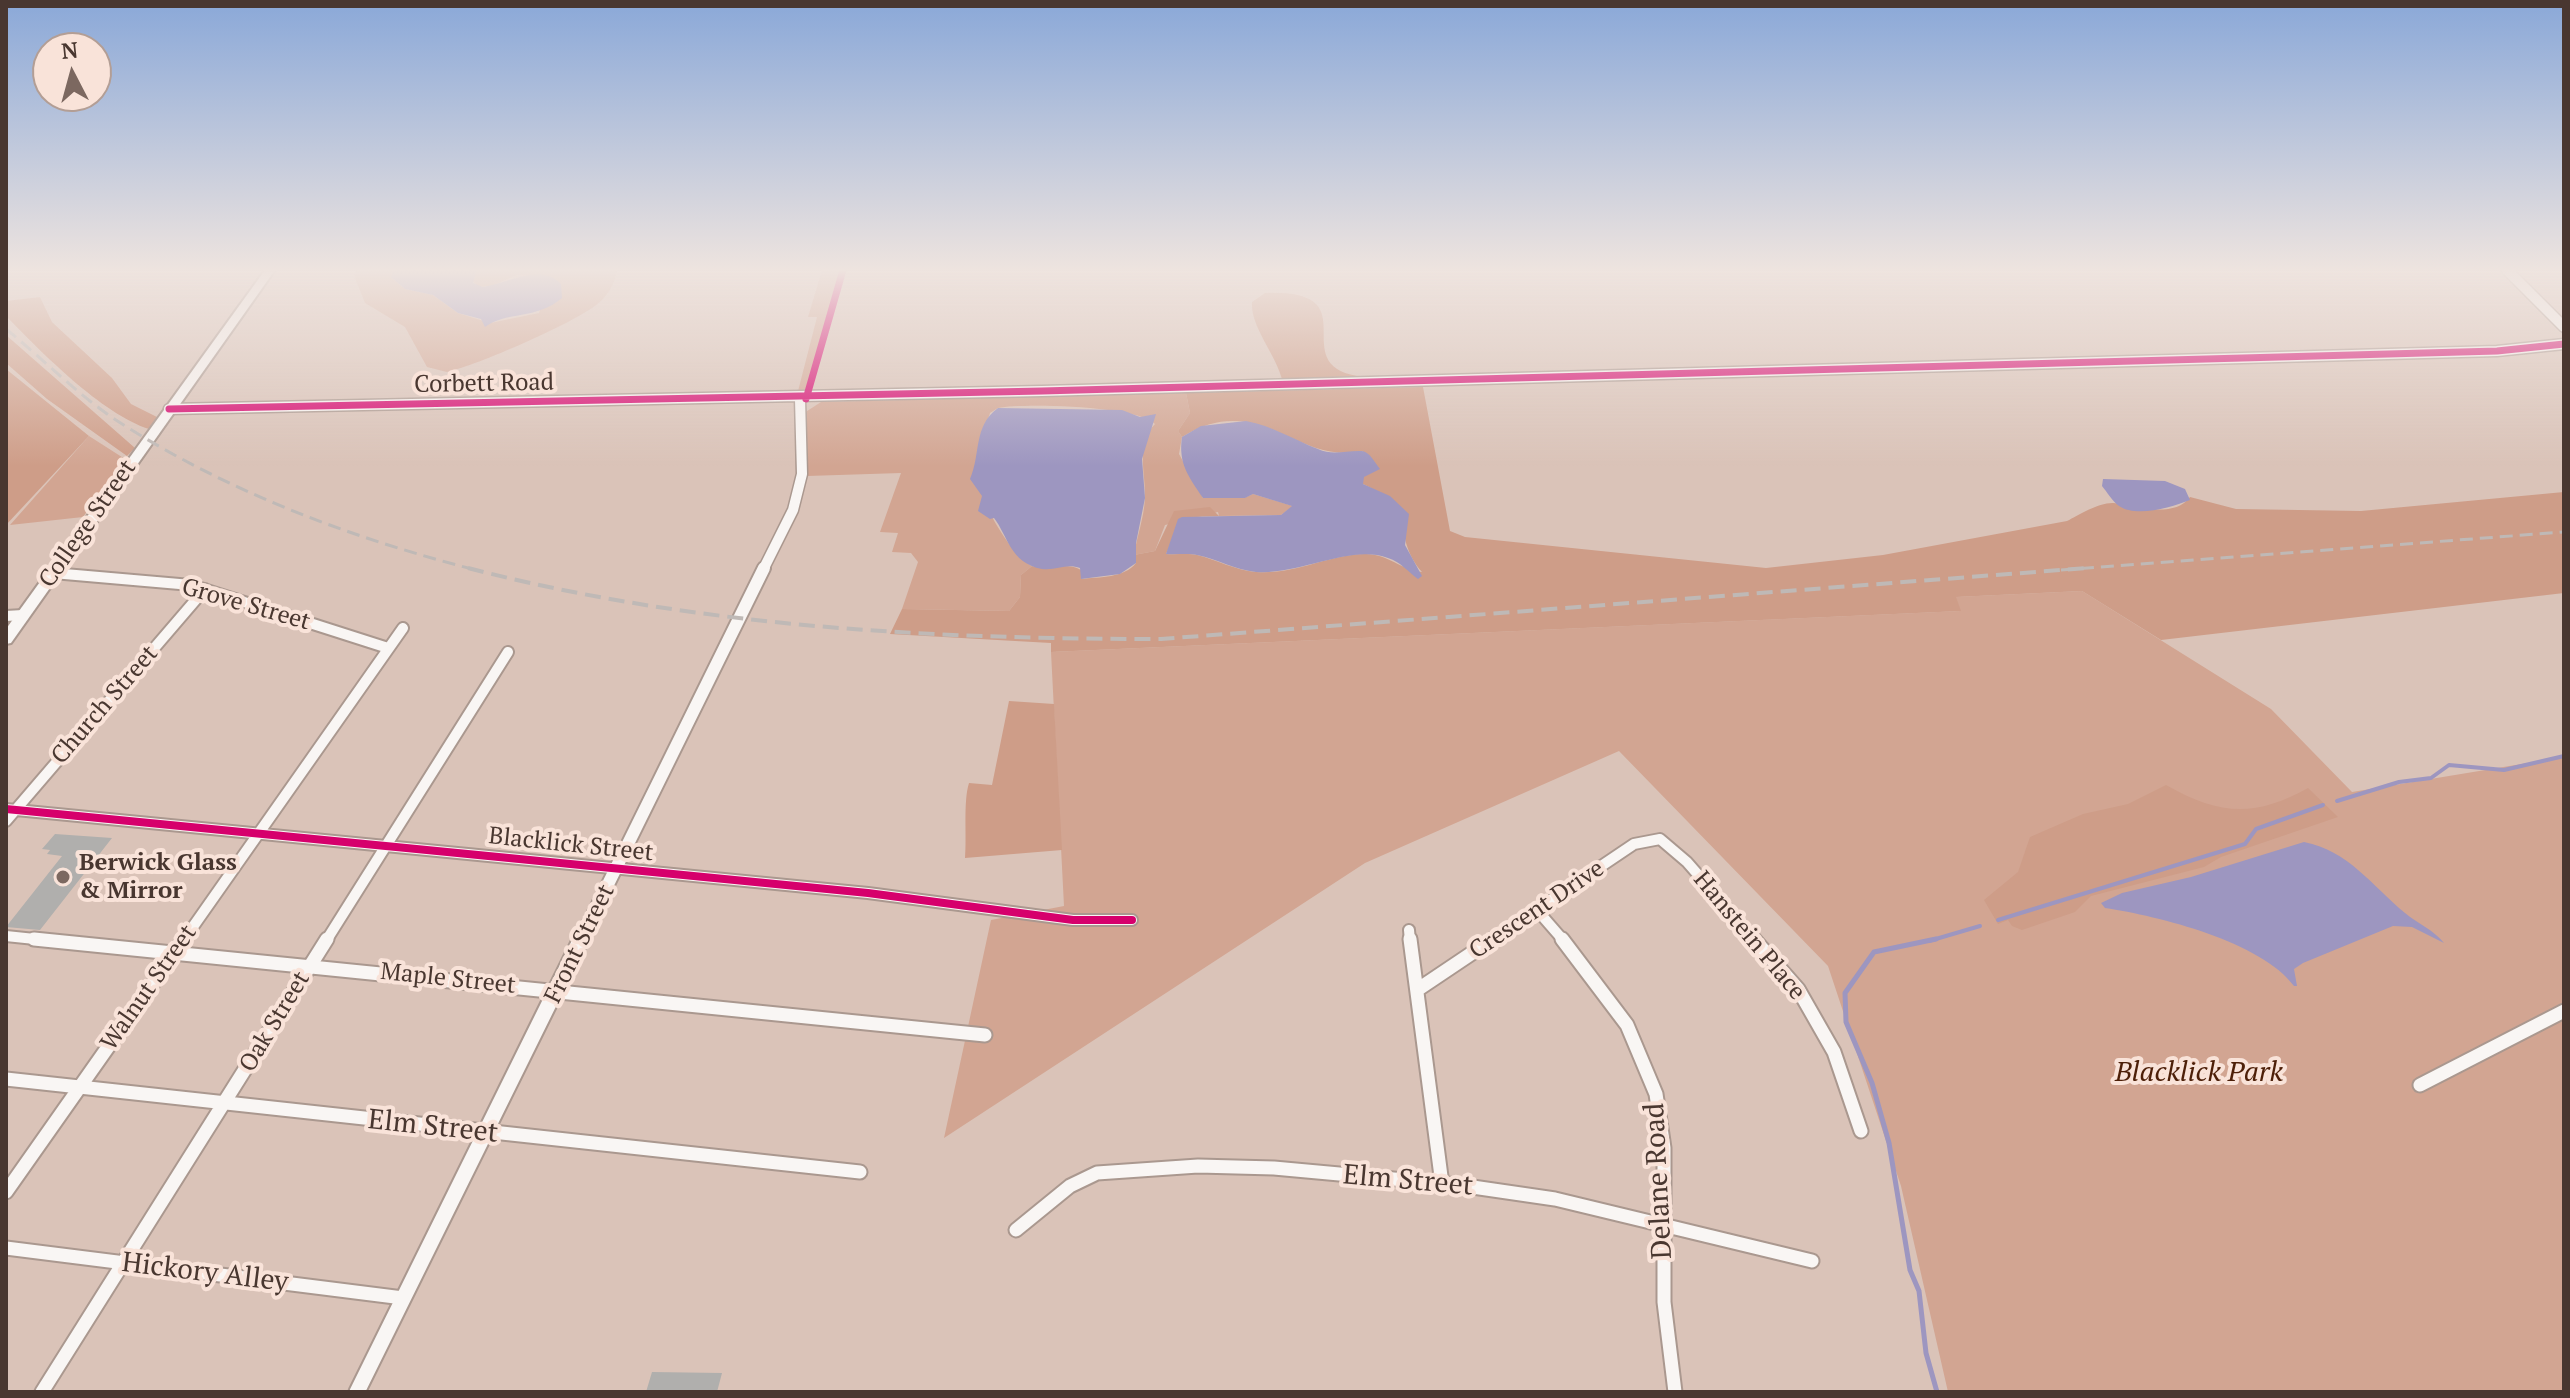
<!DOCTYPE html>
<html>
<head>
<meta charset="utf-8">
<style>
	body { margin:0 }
	#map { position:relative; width:2570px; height:1398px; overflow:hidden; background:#dac3b8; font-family:"PT Serif",serif }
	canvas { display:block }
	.frame { position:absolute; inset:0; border:8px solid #493730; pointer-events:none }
	.north { position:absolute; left:32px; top:32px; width:80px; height:80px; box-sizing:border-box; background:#f9e3d9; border:2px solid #b39e95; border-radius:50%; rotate:354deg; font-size:22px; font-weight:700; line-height:32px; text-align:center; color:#493730 }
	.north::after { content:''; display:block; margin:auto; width:28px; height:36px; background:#7c6860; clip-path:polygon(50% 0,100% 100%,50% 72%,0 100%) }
</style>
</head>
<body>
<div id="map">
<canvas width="2570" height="1398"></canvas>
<div class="frame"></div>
<div class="north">N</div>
</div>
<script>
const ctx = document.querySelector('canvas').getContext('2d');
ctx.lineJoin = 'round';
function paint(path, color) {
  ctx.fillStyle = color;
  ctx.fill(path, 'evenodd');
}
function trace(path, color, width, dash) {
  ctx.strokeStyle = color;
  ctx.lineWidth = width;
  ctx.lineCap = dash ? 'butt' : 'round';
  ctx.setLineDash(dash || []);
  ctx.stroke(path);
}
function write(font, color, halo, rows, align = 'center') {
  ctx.font = font + ' "PT Serif",serif';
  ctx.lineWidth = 8;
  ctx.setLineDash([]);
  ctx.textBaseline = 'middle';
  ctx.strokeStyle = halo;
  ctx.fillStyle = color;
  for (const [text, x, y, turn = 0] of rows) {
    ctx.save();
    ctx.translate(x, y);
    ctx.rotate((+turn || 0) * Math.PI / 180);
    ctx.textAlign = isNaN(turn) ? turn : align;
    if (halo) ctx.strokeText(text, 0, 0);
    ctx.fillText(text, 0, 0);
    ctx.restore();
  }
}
paint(new Path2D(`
	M357 270H394V279L405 289 433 295 458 313 490 323 539 313 550 277 517 275 492 286 478 287 472 280 477 270H617C615 285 607 297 595 306 567 326 480 364 447 372L427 367 405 327 365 303 354 276Z
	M822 270H840L805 395H797L817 317H808Z
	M1186 393 1190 413 1178 431 1182 437 1179 454 1203 498H1244L1253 494 1293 506 1281 515 1219 516 1218 512 1165 525 1155 551 1134 555C1137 536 1144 518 1145 498 1146 473 1135 444 1155 424 1138 406 1025 403 998 408L990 413C985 430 976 451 976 469 976 496 1009 553 1032 566L1021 575 1020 597 1009 611 902 609 918 562 911 553 892 552 898 533 880 532 901 473 807 476 804 413 821 402Z
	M89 436 125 459 83 517 10 525Z
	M2082 591 2271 709 2352 792 2564 757V1392H1948L1901 1186 1828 966 1619 751 1365 863 944 1138 991 920 1064 906 1051 652 1960 611 1955 597Z`), '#d2a592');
paint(new Path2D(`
	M1265 293C1372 289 1284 363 1357 376L1359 381 1283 383C1277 355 1250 327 1252 302Z
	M40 297 52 322 112 378 131 404 157 417 149 429C102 414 41 352 6 316V301Z
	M6 335 135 448 127 456 47 399 6 363Z
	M6 369 89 436 6 525Z
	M1423 387 1450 531 1465 537 1766 568 1883 555 2067 521C2079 515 2099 502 2114 503 2135 506 2174 519 2190 497L2236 509 2361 511 2564 492V593L2161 640 2082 591 1956 597 1961 611 1051 652V643L890 634 902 609 1009 611 1020 597 1021 575 1032 566C1050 571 1065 561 1081 570V579C1100 577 1124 578 1136 563L1134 555 1155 551 1174 511 1210 507 1219 516 1183 517 1166 554C1176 555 1188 553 1197 555 1217 560 1235 570 1256 572 1295 575 1327 555 1364 554 1387 553 1401 570 1422 572 1389 533 1421 511 1363 484V451C1296 466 1260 389 1182 437L1178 431 1190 413 1186 393Z
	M1009 701 1054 704 1062 850 965 858C967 836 963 802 969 783L992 785Z
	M2166 785C2219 815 2254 818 2308 788L2338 817 2221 857 2204 867 2091 896 2075 912 2022 930 2012 926 2008 920 1998 924 1984 900 2018 872 2030 837 2083 814 2128 804Z`), '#ce9d88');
paint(new Path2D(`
	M394 270H477L473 283 483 287C507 284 540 262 561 284L562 298C536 320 507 311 485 327L481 319 458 313 433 295 405 289 391 277Z
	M998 408 1122 410 1140 417 1156 414 1142 459 1145 498 1136 543V563L1120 574 1081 579 1080 568C1066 563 1056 571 1042 569 1010 563 1008 536 994 518L990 519 978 511 982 496 970 479C981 454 973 426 998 408Z
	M1246 421C1273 426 1292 439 1318 449 1333 456 1347 450 1362 451 1370 452 1375 463 1380 469L1364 477 1363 484 1390 496 1409 514 1405 545 1422 576 1418 579C1408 572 1401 562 1388 558 1350 544 1301 575 1256 572 1235 570 1217 559 1197 555 1188 553 1176 555 1166 554L1178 519 1182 517 1281 515 1292 506 1253 494 1245 498H1203C1189 477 1178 464 1182 437L1201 426Z
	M2103 479 2165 481 2185 489 2190 500C2172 507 2137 518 2119 506 2113 502 2107 492 2102 486Z
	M2304 842C2349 851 2371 885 2405 913 2417 923 2435 931 2444 943L2412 927 2393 926 2303 963 2294 969 2297 986H2294C2262 942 2159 916 2105 908L2101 903 2122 893 2191 877Z`), '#9d96c0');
trace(new Path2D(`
	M2337 801 2399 782 2431 778 2449 765 2504 770 2564 756
	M1998 920 2245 844 2256 829 2323 805
	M1929 941 1980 926`), '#9d96c0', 4);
trace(new Path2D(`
	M1936 939 1874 952 1845 993 1846 1022 1872 1083 1889 1143 1910 1270 1919 1291 1926 1353 1937 1392`), '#9d96c0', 5);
paint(new Path2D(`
	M55 834 112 838 40 930 6 927 62 856 47 854 50 850 42 849Z
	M652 1372 722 1373 717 1392H646Z`), '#b0afad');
const minorFar1 = new Path2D(`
	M53 573 191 585 388 648
	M6 616 23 615
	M6 809 868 893 1073 920H1132
	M6 821 205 589
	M1537 910 1564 941
	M1409 930 1410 941
	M6 936 54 941
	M183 941 403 628
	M326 941 508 652
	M1490 941 1634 844 1660 839 1687 862 1756 941`);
const minor = new Path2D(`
	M34 939 985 1035
	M1410 939 1442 1184
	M1562 939 1627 1025 1656 1094 1664 1148V1302L1675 1392
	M1754 939 1798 989 1834 1052 1861 1131
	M1417 990 1493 939
	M6 1079 860 1172
	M2420 1085 2564 1011
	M6 1192 184 939
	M1016 1230 1070 1186 1097 1173 1198 1166 1274 1168 1459 1185 1555 1199 1812 1261
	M6 1248 403 1298
	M42 1392 327 939`);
const tertiaryFar2 = new Path2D(`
	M2507 270 2564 327
	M169 409 1042 391 2497 351 2564 344
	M763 570 793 510 802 474 800 399`);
const tertiaryFar1 = new Path2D(`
	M580 941 764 568`);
const tertiary = new Path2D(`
	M357 1392 581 939`);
const secondary = new Path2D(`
	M265 270H275L11 643 6 644V629Z`);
trace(minorFar1, '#aa988f', 14);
trace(minor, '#aa988f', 17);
trace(tertiaryFar2, '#aa988f', 13);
trace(tertiaryFar1, '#aa988f', 16);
trace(tertiary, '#aa988f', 19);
trace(secondary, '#aa988f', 4);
trace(minorFar1, '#f9f6f4', 10);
trace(minor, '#f9f6f4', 13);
trace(tertiaryFar2, '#f9f6f4', 10);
trace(tertiaryFar1, '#f9f6f4', 12);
trace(tertiary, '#f9f6f4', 15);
paint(secondary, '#f9f6f4');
trace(new Path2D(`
	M6 329C43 359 79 396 119 422 228 492 351 538 476 570
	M2061 570 2564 532`), '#bfb9b6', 3, [13, 7]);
trace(new Path2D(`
	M468 568C695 627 927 639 1161 639L2087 568`), '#bfb9b6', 4, [16, 8]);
trace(new Path2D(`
	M806 399 843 270
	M169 409 1042 391 2497 351 2564 344`), '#d6006c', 7);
trace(new Path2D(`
	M6 809 868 893 1073 920H1132`), '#d6006c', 8);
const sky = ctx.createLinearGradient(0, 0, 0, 466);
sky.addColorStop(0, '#8aa8d8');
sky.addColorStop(0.58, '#eee4df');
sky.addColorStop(1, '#eee4df00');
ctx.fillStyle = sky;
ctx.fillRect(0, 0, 2570, 466);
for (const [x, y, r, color] of [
	[63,877,8,"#7c6860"]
]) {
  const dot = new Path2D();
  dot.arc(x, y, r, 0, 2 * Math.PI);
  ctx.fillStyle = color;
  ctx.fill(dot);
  trace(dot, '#f9e3d9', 3);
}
write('24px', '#493730', '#f9e3d9', [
	["Corbett Road",484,384,-1],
	["College Street",88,524,-55],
	["Grove Street",246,605,16],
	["Church Street",105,705,-49],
	["Blacklick Street",571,845,6],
	["Crescent Drive",1537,910,-34],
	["Hanstein Place",1749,936,50],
	["Front Street",580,944,-64],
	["Maple Street",448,979,6],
	["Walnut Street",149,988,-55],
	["Oak Street",275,1022,-59]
]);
write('bold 24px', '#493730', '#f9e3d9', [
	["Berwick Glass",79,863],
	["& Mirror",79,891]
], 'left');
write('italic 28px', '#4d1f08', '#f9e3d9', [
	["Blacklick Park",2199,1073]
]);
write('28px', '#493730', '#f9e3d9', [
	["Elm Street",433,1127,6],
	["Elm Street",1408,1181,5],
	["Delane Road",1659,1181,-93],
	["Hickory Alley",205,1273,7]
]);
</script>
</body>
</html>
